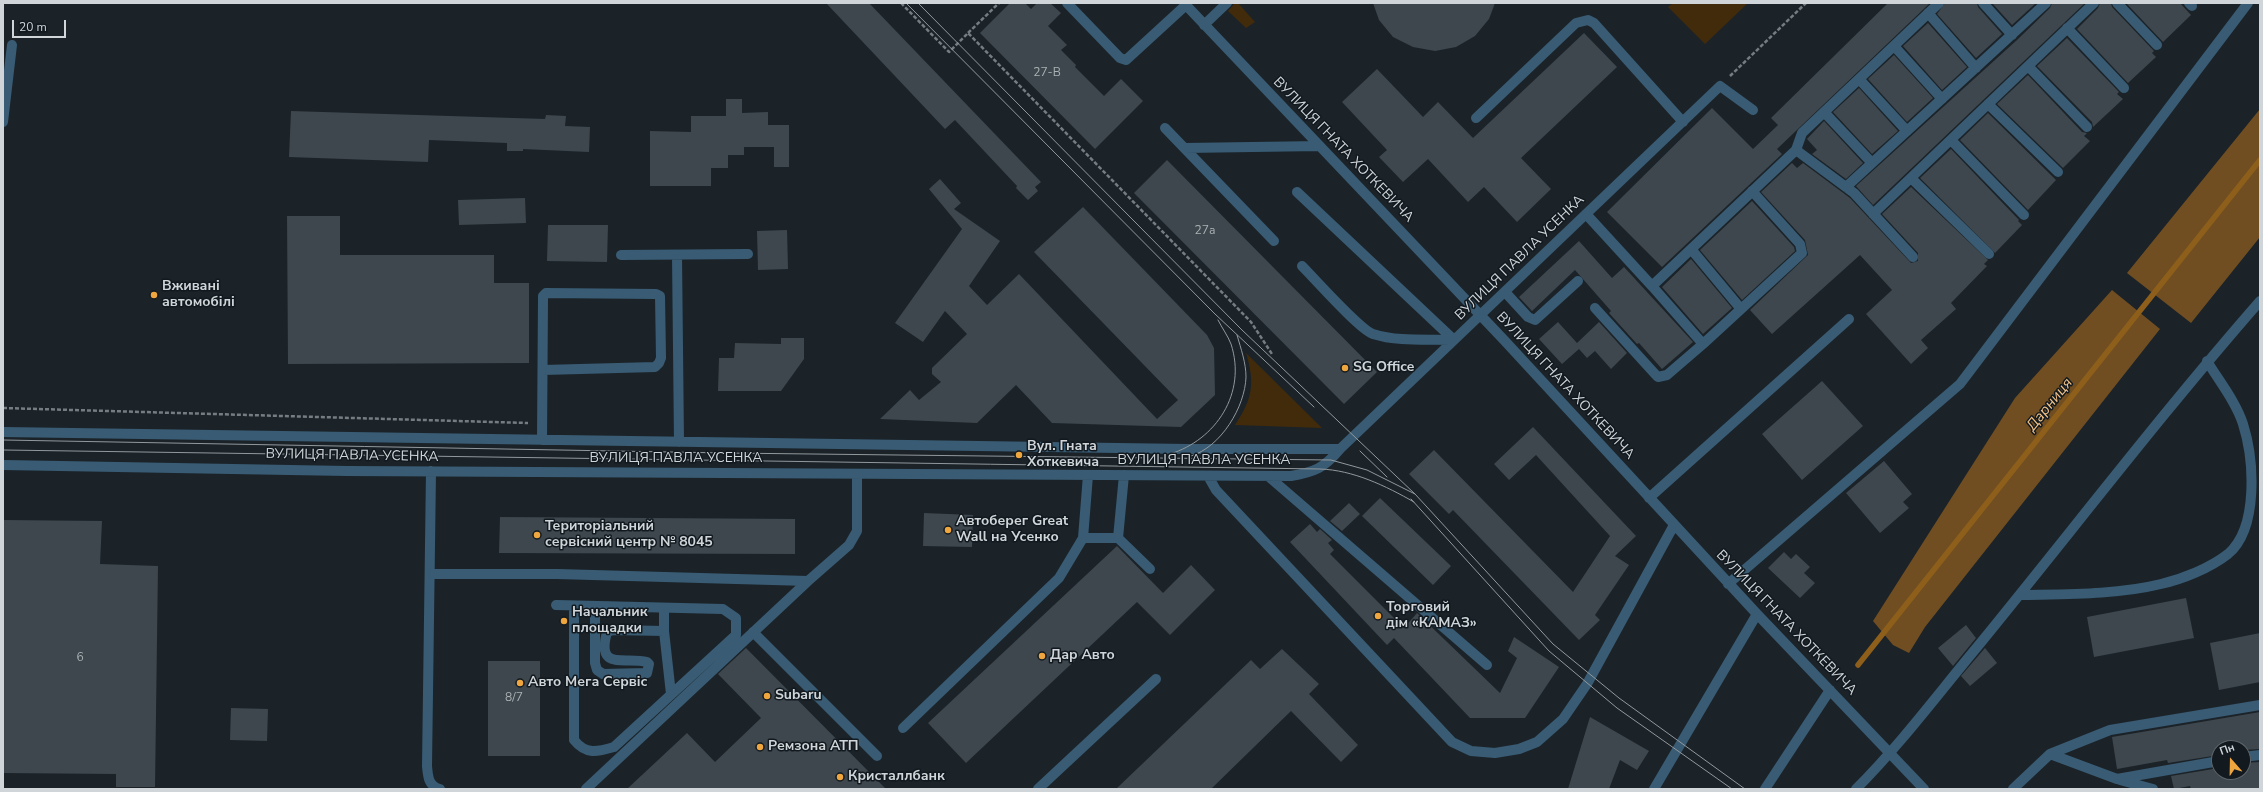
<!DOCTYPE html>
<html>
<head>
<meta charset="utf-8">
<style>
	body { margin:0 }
	#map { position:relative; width:2263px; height:792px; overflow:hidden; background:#1b2329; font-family:"Nunito Sans",sans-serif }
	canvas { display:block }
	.frame { position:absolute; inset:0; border:4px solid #cfd5d8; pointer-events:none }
	.north { position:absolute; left:2211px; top:740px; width:40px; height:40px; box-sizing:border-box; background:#121a20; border:1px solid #5e656a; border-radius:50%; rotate:340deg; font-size:11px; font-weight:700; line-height:16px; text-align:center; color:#cfd5d8 }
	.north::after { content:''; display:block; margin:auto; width:14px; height:18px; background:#f0a63f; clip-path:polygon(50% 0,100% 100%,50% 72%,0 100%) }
	.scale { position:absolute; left:12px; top:20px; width:54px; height:18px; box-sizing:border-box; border:2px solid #cfd5d8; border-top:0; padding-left:5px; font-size:12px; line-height:14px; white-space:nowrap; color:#cfd5d8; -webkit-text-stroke:3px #121a20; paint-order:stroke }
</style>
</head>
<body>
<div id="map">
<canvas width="2263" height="792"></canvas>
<div class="frame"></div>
<div class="north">Пн</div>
<div class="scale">20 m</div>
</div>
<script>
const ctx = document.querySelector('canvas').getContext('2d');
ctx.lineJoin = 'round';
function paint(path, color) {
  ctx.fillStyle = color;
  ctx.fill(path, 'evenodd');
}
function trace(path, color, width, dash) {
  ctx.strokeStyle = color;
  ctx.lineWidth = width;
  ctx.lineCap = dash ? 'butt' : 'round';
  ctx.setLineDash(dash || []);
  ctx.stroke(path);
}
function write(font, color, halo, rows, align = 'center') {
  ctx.font = font + ' "Nunito Sans",sans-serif';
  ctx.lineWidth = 3;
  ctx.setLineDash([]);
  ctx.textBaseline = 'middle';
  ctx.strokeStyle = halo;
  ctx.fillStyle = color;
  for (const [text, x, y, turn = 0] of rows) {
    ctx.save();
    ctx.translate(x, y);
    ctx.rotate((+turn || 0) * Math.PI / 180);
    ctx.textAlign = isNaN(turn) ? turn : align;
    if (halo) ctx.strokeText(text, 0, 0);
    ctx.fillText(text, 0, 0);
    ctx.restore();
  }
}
paint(new Path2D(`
	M1235 3H1238L1255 22 1246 28 1228 11Z
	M1673 3H1748L1705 44 1668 7Z
	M1246 353 1322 428 1235 425C1253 398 1255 383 1246 353Z`), '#422b0a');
paint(new Path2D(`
	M2260 109V237L2191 323 2127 273Z
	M2112 290 2160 329 1925 627 1909 653 1893 645 1873 621 2015 398Z`), '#704e21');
trace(new Path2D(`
	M1858 665 2260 160`), '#8e5f1b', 5.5);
paint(new Path2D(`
	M826 3H869L1041 182 1035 187 1038 191 1028 200 1016 188 1017 186 955 120 945 129Z
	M1010 3H1025L1031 9 1037 3H1050L1061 13 1048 26 1067 45 1061 50 1076 65 1075 67 1104 96 1121 79 1143 101 1095 149 980 33Z
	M1373 3H1495L1489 19 1475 36 1456 47 1435 51 1413 47 1393 37 1379 20Z
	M1888 3H1930L1777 149 1782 154 1662 267 1607 212 1712 108 1753 149 1778 125 1771 118Z
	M1945 3H1977L1978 7 2002 34 1976 58 1937 14Z
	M1992 3H2036L2012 25Z
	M2052 3H2085L1873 205 1856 186 2017 40 2050 8Z
	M2100 3H2111L2112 7 2154 51 2152 53 2156 57 2128 83 2077 29 2098 8Z
	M2126 3H2180L2191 15 2163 42Z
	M1928 23 1967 67 1942 90 1903 46Z
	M1584 33 1617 67 1521 158 1551 189 1517 222 1484 187 1468 202 1428 159 1403 182 1379 157 1387 150 1342 102 1377 69 1423 117 1438 102 1473 138Z
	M2067 38 2119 92 2117 94 2123 99 2093 127 2092 122 2037 66Z
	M1894 55 1933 98 1907 122 1868 79Z
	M2028 75 2082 132 2087 133 2084 136 2090 141 2063 168 1997 104Z
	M1859 88 1898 131 1872 154 1833 112Z
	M726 99H742V113L768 112V125H789V167H774V147H744V155H728V168H711V186H650V131L691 132V116H726Z
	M291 111 545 119 546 115 566 116 565 126 590 127 589 152 523 149V151H507V143L429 140 428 162 289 157Z
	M1988 113 2056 180 2028 210 1960 140Z
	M1824 121 1863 163 1846 179 1812 154 1817 150 1807 139Z
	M1951 149 2019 220 2018 221 2022 225 1995 253 1920 178Z
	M1167 160 1377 372 1344 404 1134 193Z
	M1792 163 1797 168 1803 163 1850 198 1911 263 1918 261V253L1882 214 1911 187 1988 260 1984 264 1987 266 1951 303 1956 309 1921 340 1928 348 1911 364 1866 314 1892 290 1860 255 1772 334 1750 310 1808 255 1805 240 1761 192Z
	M940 179 961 203 954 209 1000 241 969 286 987 305 1019 274 1157 419 1178 400 1034 252 1083 207 1207 335 1214 348 1215 395 1181 427 1052 423 1016 385 977 423 880 419 910 390 919 400 941 382 932 374V368L967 334 945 311 923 342 895 323 962 229 929 189Z
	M525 198 526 223 459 225 458 200Z
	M1752 201 1794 247 1795 251 1742 300 1700 250Z
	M287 216H340V255H494V283H529V363L288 364Z
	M548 225H608L607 262 547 261Z
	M787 230 788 269 758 270 757 231Z
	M1579 241 1612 278 1624 267 1693 342 1662 369 1639 343 1637 344 1609 313 1611 311 1575 270 1532 311 1519 297Z
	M1691 259 1732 308 1703 334 1662 287Z
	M1558 322 1577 343 1599 322 1627 353 1611 369 1595 351 1587 358 1579 349 1562 364 1539 339Z
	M781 338H804V359L781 391H718L719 358H734L735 343 781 344Z
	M1822 381 1863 426 1802 480 1762 434Z
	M1533 427 1636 536 1615 556 1629 565 1595 615 1600 620 1579 640 1453 510 1449 514 1409 474 1434 450 1573 592 1610 536 1536 455 1509 480 1494 464Z
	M1884 461 1912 494 1903 502 1909 508 1880 533 1846 493Z
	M1380 498 1451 566 1433 585 1362 516Z
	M1349 503 1360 514 1342 531 1330 521Z
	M924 513 973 515 972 547 923 546Z
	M500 517 795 519V554L499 553Z
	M3 520 102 521 100 564 158 566 155 787H116V774L3 773Z
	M1310 524 1317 532 1320 529 1332 540 1328 543 1334 550 1330 554 1404 628 1417 613 1500 693 1517 658 1508 651 1514 637 1559 667 1525 718H1470L1394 638 1387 645 1290 542Z
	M1117 546 1163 593 1191 565 1215 590 1170 635 1137 602 966 763 928 723Z
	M1784 552 1791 559 1796 554 1810 567 1804 573 1815 583 1800 598 1768 568Z
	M2186 598 2194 638 2094 657 2087 617Z
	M1966 625 1976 638 1953 666 1938 648Z
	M2260 633V682L2219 690 2210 643Z
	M746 648 886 789H627L687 733 715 762 761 718 718 674Z
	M1985 648 1997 663 1970 686 1961 676Z
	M1282 649 1319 684 1309 694 1358 745 1341 762 1291 711 1211 789H1116L1251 660 1260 669Z
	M488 661H540V756H488Z
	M231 708 268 709 267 741 230 740Z
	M2260 712V749L2243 750V748H2219V755L2168 763 2167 760 2117 769 2112 737Z
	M1590 717 1649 751 1637 770 1620 760 1609 789H1568Z
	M2260 762V789H2191L2190 786 2174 789 2171 776 2219 768V772H2243V763Z`), '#3e474d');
trace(new Path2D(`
	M901 3 949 52 968 33 1251 322 1272 354
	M968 33 999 3
	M1730 76 1806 3
	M3 408 528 423`), '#767d82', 2.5, [4, 2]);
trace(new Path2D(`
	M1067 3 1120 58 1126 60 1186 5
	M1184 3 1504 340 1757 614 1924 789
	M1983 3 2012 35
	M2117 3 2157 45
	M2189 3 2192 6
	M1928 13 1976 68
	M1204 25 1227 3
	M2067 28 2124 88
	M1894 46 1942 99
	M2028 66 2087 127
	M1859 79 1907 131
	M1988 104 2058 172
	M1824 112 1872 163
	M1476 118 1576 23 1588 20 1594 23 1683 122
	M3 122 12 45
	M1165 128 1274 241
	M1951 140 2024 215
	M1185 148 1320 146
	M1796 150 1802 133 1939 3
	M1911 178 1989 254
	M1846 187 2046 3
	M1297 192 1454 340
	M1586 214 1652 286 1796 150 1854 193 1913 257
	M1873 214 2094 3
	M1691 249 1741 309
	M621 255 748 254
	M677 255 679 442
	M1302 266C1315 279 1359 329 1373 334 1398 342 1428 339 1454 340
	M1505 292 1528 317 1535 320 1578 281
	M1595 308 1655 374 1658 377 1667 375 1703 344 1652 286
	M1703 344 1802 253 1800 244 1752 191
	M3 432 1187 449H1340
	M542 440 543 298V296L546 293 656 294 660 296 661 358 659 363 655 367 543 370
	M3 465 347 471 1291 476C1315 472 1324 468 1340 449L1720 86 1753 110
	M431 471 427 766C428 776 428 786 440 789
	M1208 476 1216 490 1452 742 1471 751 1495 753 1519 749 1537 742 1563 719 1587 684 1674 525
	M1268 476 1487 665
	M1649 498 1849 319
	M1083 538H1118L1124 475
	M1118 538 1150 569
	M431 574H557L808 581
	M1728 584 1960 384 2248 3
	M2020 595C2066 594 2116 595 2161 584 2183 579 2210 568 2228 554 2259 528 2254 459 2243 424 2236 402 2219 381 2207 361
	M556 605 723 609 736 618V635L614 747C597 752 586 755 574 740V606
	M595 606V663L597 670 603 674 647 673 649 664 647 662C625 656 596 672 607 632L613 630 664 631V608
	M664 631 671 694
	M753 632 877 756
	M903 728 1059 578 1083 538 1088 475
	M2050 754 2117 779 2219 761
	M2243 757 2260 755
	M2120 780 2153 789
	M586 789 808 581 849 545 857 531V474
	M1038 789 1156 679
	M1654 789 1757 614
	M1765 789 1830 690
	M1856 789C1900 745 1938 694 1978 646 2072 531 2162 413 2260 301
	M2013 789 2050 754 2110 730 2260 705`), '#395c74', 10);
trace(new Path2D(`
	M906 3 1215 314 1314 407
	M918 3 1242 330 1415 494 1553 644 1619 698 1745 789
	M3 440 726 453 1331 460 1367 470 1415 494
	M3 450 1320 469C1353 470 1386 486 1414 502
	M1360 451 1387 477
	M1170 454C1216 440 1247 393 1231 344 1228 336 1222 328 1218 320
	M1191 456C1221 447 1245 407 1246 377 1246 363 1241 349 1237 335
	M1411 499 1549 651 1617 708 1732 789`), '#92999d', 1);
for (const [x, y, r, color] of [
	[154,295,4,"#f0a63f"],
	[1345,368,4,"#f0a63f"],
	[1019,455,4,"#f0a63f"],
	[948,530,4,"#f0a63f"],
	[537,535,4,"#f0a63f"],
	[1378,616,4,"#f0a63f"],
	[564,621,4,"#f0a63f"],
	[1042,656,4,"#f0a63f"],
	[520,683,4,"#f0a63f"],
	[767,696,4,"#f0a63f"],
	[760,747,4,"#f0a63f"],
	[840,777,4,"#f0a63f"]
]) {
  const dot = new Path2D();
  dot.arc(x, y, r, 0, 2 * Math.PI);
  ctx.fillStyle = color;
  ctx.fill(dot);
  trace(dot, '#121a20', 1.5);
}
write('12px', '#abb2b5', null, [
	["27-В",1047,73],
	["27а",1205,231],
	["6",80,658],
	["8/7",514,698]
]);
write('14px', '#cfd5d8', '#121a20', [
	["ВУЛИЦЯ ГНАТА ХОТКЕВИЧА",1343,150,46],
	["ВУЛИЦЯ ПАВЛА УСЕНКА",1520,258,-44],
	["ВУЛИЦЯ ГНАТА ХОТКЕВИЧА",1565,386,47],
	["ВУЛИЦЯ ПАВЛА УСЕНКА",352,456,1],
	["ВУЛИЦЯ ПАВЛА УСЕНКА",676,459],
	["ВУЛИЦЯ ПАВЛА УСЕНКА",1204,461],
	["ВУЛИЦЯ ГНАТА ХОТКЕВИЧА",1786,623,46]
]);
write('bold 14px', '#cfd5d8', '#121a20', [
	["Вживані",162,287],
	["автомобілі",162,303],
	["SG Office",1353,368],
	["Вул. Гната",1027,447],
	["Хоткевича",1027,463],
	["Автоберег Great",956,522],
	["Wall на Усенко",956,538],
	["Територіальний",545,527],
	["сервісний центр № 8045",545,543],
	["Торговий",1386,608],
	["дім «КАМАЗ»",1386,624],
	["Начальник",572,613],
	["площадки",572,629],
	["Дар Авто",1050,656],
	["Авто Мега Сервіс",528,683],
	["Subaru",775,696],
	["Ремзона АТП",768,747],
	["Кристаллбанк",848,777]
], 'left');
write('italic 15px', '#f3c288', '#121a20', [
	["Дарниця",2050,405,-51]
]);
</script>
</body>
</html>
